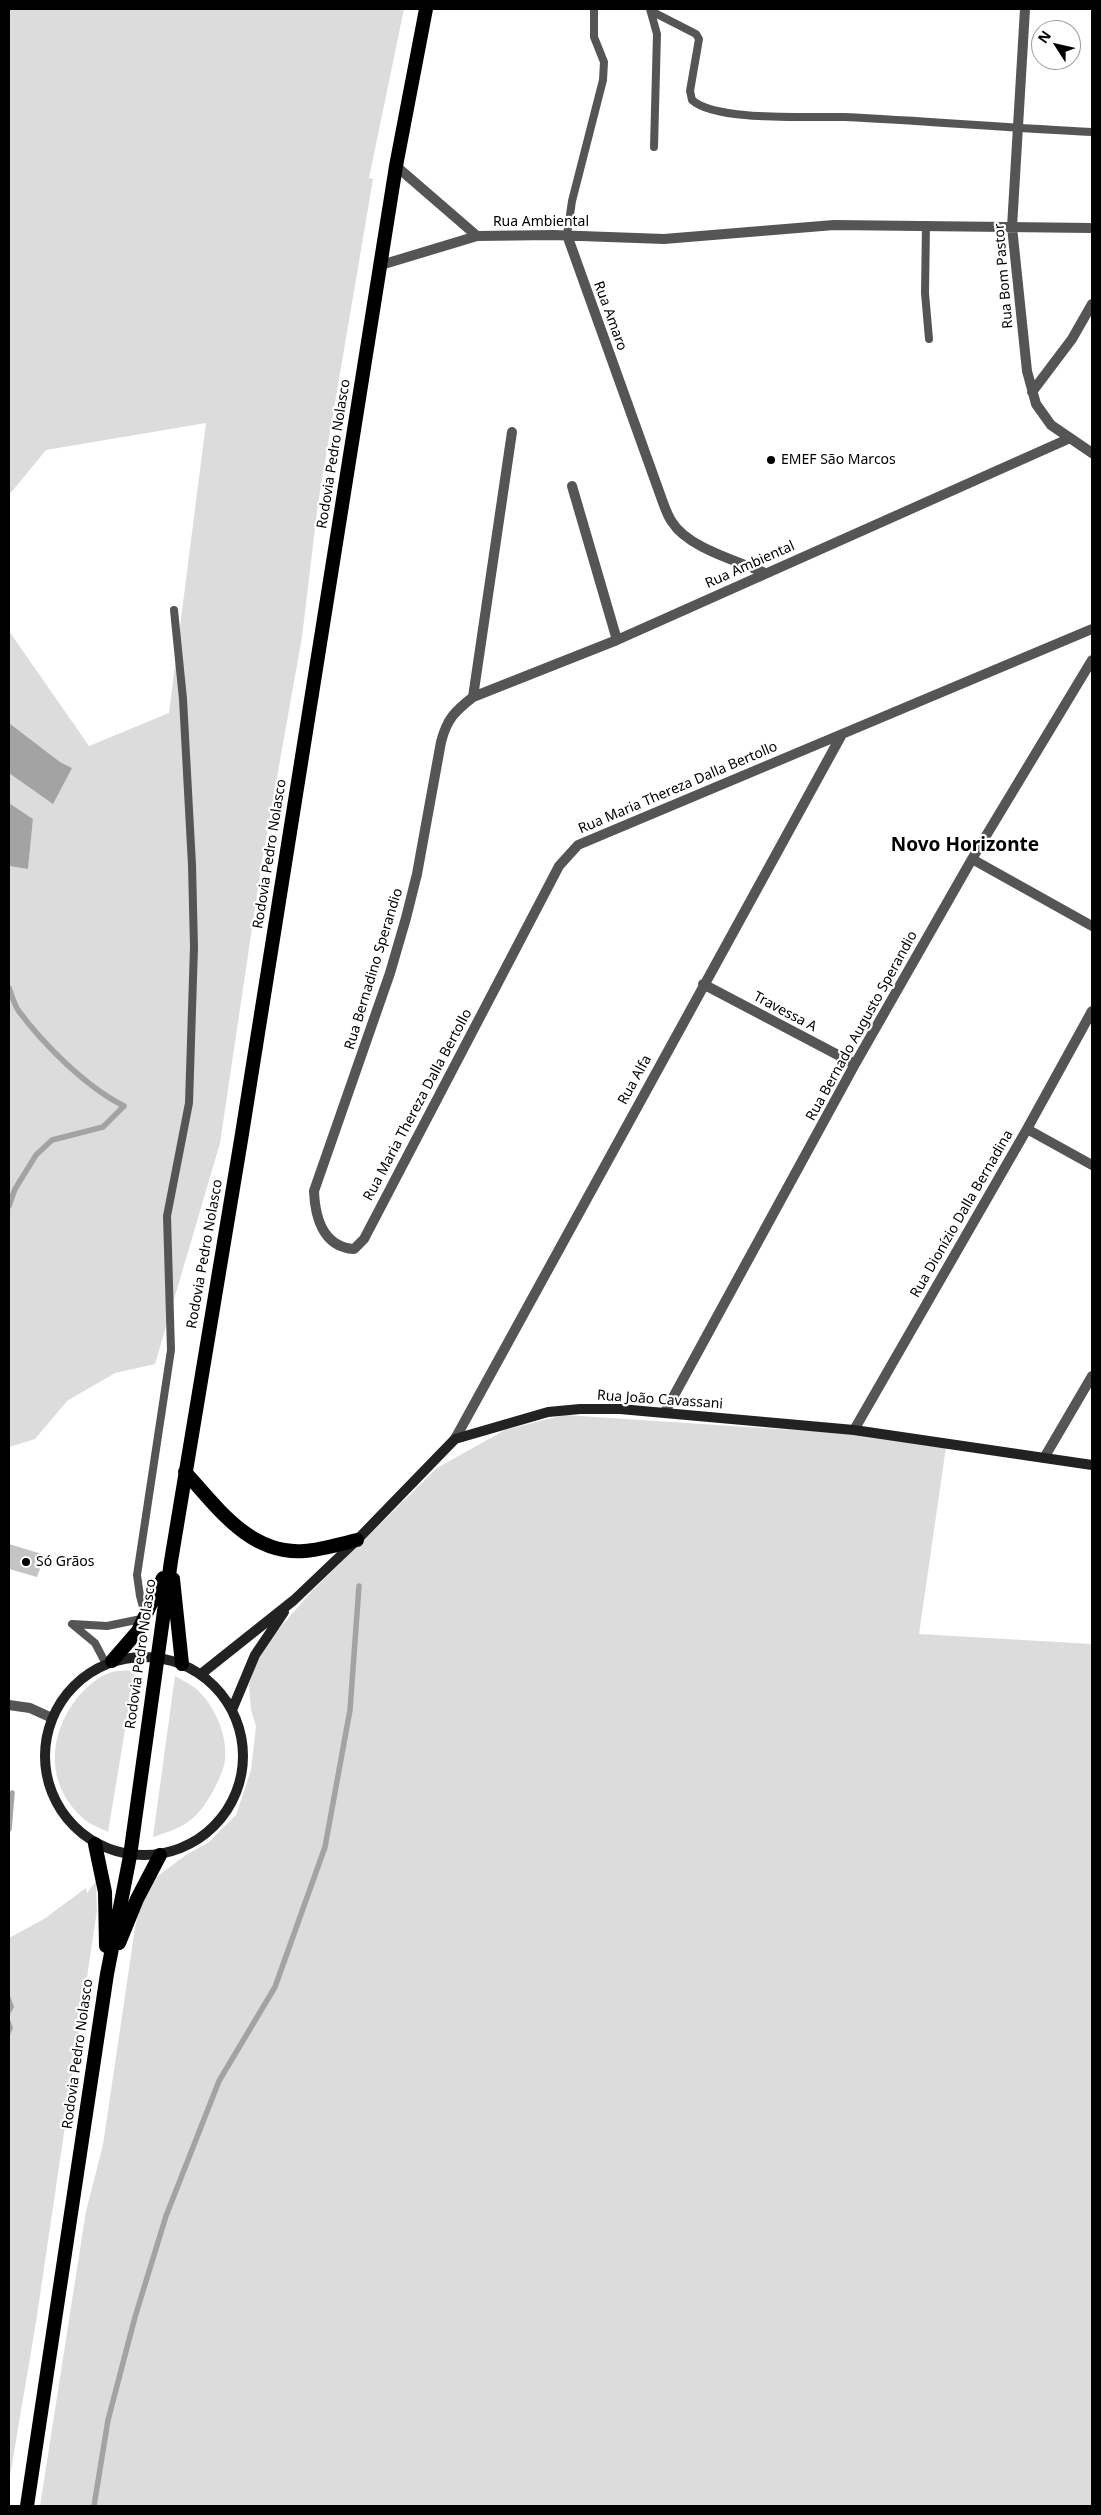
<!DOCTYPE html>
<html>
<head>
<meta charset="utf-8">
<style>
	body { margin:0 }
	#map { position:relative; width:1101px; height:2515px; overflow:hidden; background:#fff; font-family:"Noto Sans",sans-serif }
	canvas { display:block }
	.frame { position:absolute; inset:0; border:10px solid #000; pointer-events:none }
	.north { position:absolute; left:1031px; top:20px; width:50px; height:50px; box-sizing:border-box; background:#fff; border:1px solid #999; border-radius:50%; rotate:305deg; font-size:14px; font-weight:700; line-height:20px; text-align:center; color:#000 }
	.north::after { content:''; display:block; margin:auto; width:18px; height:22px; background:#000; clip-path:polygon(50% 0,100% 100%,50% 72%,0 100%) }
</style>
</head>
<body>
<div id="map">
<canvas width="1101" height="2515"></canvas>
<div class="frame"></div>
<div class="north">N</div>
</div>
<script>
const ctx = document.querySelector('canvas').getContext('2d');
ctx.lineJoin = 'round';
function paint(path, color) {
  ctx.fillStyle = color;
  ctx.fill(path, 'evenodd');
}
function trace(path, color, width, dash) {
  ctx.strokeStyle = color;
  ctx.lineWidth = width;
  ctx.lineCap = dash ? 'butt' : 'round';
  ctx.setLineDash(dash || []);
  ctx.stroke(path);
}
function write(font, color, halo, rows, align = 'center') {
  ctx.font = font + ' "Noto Sans",sans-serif';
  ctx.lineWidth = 4.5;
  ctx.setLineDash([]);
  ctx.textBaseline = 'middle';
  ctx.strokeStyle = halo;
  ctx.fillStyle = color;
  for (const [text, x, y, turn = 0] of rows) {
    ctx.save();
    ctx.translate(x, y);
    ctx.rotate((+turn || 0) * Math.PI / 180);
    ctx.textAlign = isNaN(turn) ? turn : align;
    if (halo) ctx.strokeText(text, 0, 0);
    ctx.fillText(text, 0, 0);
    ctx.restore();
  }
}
paint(new Path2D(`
	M9 9H404L369 178 373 179 318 503 302 637 262 861 220 1143 155 1364 115 1373 67 1401 35 1439 9 1447V866L28 869 33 819 9 803V773L14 775 72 768 60 762 9 723V631L89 746 169 713 206 423 46 450 9 495Z
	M564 1415 947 1440 919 1634 1092 1644V2506H40L86 2211 103 2145 135 1928 142 1898 155 1878 186 1855 209 1842 236 1815 251 1770 256 1726 251 1710 249 1685 254 1667 267 1642 313 1590 437 1468 505 1430Z
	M135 1670 108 1832C101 1828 91 1825 85 1820 45 1786 47 1735 78 1697 87 1687 98 1676 112 1672 119 1670 127 1671 135 1670Z
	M175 1676C181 1680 189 1683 195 1688 214 1703 228 1736 225 1760 223 1776 206 1807 194 1817 183 1828 167 1832 153 1837Z
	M96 1881 97 1910 36 2322 9 2482V2038L13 2028 9 2016V1938L44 1919 86 1888 87 1893Z`), '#dcdcdc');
paint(new Path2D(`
	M9 723 60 762 72 768 53 804 9 773Z
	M9 803 33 819 28 869 9 866Z
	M9 1993 14 2007 9 2016 13 2028 9 2038Z`), '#a3a3a3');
trace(new Path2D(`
	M9 988C12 995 14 1004 18 1010 43 1044 86 1087 124 1106L103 1127 52 1140 36 1155 15 1189 9 1206
	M9 1829 12 1793
	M94 2506 108 2420 135 2317 166 2216 219 2081 275 1987 325 1847 350 1710 359 1586`), '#a3a3a3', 5.5);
paint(new Path2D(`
	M9 1544 45 1555 37 1577 9 1569Z`), '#c4c4c4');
trace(new Path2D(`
	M650 9 657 34 654 147
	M651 11 696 34 699 39 690 91 692 100C716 122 811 116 845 117 927 121 1010 128 1092 132
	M926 225 925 293 929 339
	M567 235 572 201 603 80 604 62 594 37V9
	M106 1664 95 1643 72 1624 107 1626 146 1618 140 1596 137 1575 171 1350 167 1216 189 1103 194 947 192 865 183 699 174 610`), '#555', 8);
trace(new Path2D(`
	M1025 9 1012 227 1027 371 1036 404 1051 425 1092 453
	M396 166 477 236 553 235 664 239 834 225 1092 228
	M567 235 661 497C664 505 667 515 672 522 688 548 738 561 765 573
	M381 265 477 236
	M1032 392 1072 339 1092 304
	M1068 439 617 640 473 697C454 712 447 719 441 742L417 874 406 918 390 973 314 1191C315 1217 323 1247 354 1249L364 1239 559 866 578 845 1092 629
	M572 486 617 640
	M473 697 512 432
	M972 859 1092 926
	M703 984 855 1064
	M1027 1129 1092 1165
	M665 1412 855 1064 972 859 1092 660
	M854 1430 1027 1129 1092 1011
	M455 1439 841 736
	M1044 1458 1092 1376
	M9 1705 30 1708 52 1718`), '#555', 10);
trace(new Path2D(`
	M45 1756a99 99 0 1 1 198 0a99 99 0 1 1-198 0Z
	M201 1674 294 1600 357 1540 455 1439 548 1412 580 1409H620L854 1430 1092 1465
	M232 1710 255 1655 284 1612`), '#222', 10);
trace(new Path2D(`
	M185 1472C217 1507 250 1555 304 1551 321 1550 340 1544 357 1540
	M173 1579 182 1664
	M112 1661 138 1631 163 1578
	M95 1844 105 1892 106 1946
	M119 1943 137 1899 160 1855
	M27 2506 107 1974 130 1856 171 1561 241 1140 396 166 426 9`), '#000', 14);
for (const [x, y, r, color] of [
	[771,460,5,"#000"],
	[26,1562,5,"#000"]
]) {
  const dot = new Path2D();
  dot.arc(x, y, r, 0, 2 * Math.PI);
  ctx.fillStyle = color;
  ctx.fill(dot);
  trace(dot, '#fff', 2);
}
write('14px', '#000', '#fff', [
	["Rua Ambiental",541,222],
	["Rua Bom Pastor",1004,276,-95],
	["Rua Amaro",610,316,70],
	["Rodovia Pedro Nolasco",334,454,-81],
	["Rua Ambiental",750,565,-24],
	["Rua Maria Thereza Dalla Bertollo",678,788,-23],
	["Rodovia Pedro Nolasco",270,854,-81],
	["Rua Bernadino Sperandio",374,969,-73],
	["Travessa A",785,1012,28],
	["Rua Bernado Augusto Sperandio",862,1026,-61],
	["Rua Alfa",635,1080,-61],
	["Rua Maria Thereza Dalla Bertollo",418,1105,-62],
	["Rua Dionízio Dalla Bernadina",962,1214,-60],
	["Rodovia Pedro Nolasco",205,1254,-80],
	["Rua João Cavassani",660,1400,4],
	["Rodovia Pedro Nolasco",141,1654,-82],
	["Rodovia Pedro Nolasco",78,2054,-82]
]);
write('14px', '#000', '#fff', [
	["EMEF São Marcos",781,460],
	["Só Grãos",36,1562]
], 'left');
write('bold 19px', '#000', '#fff', [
	["Novo Horizonte",965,846]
]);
</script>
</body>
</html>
